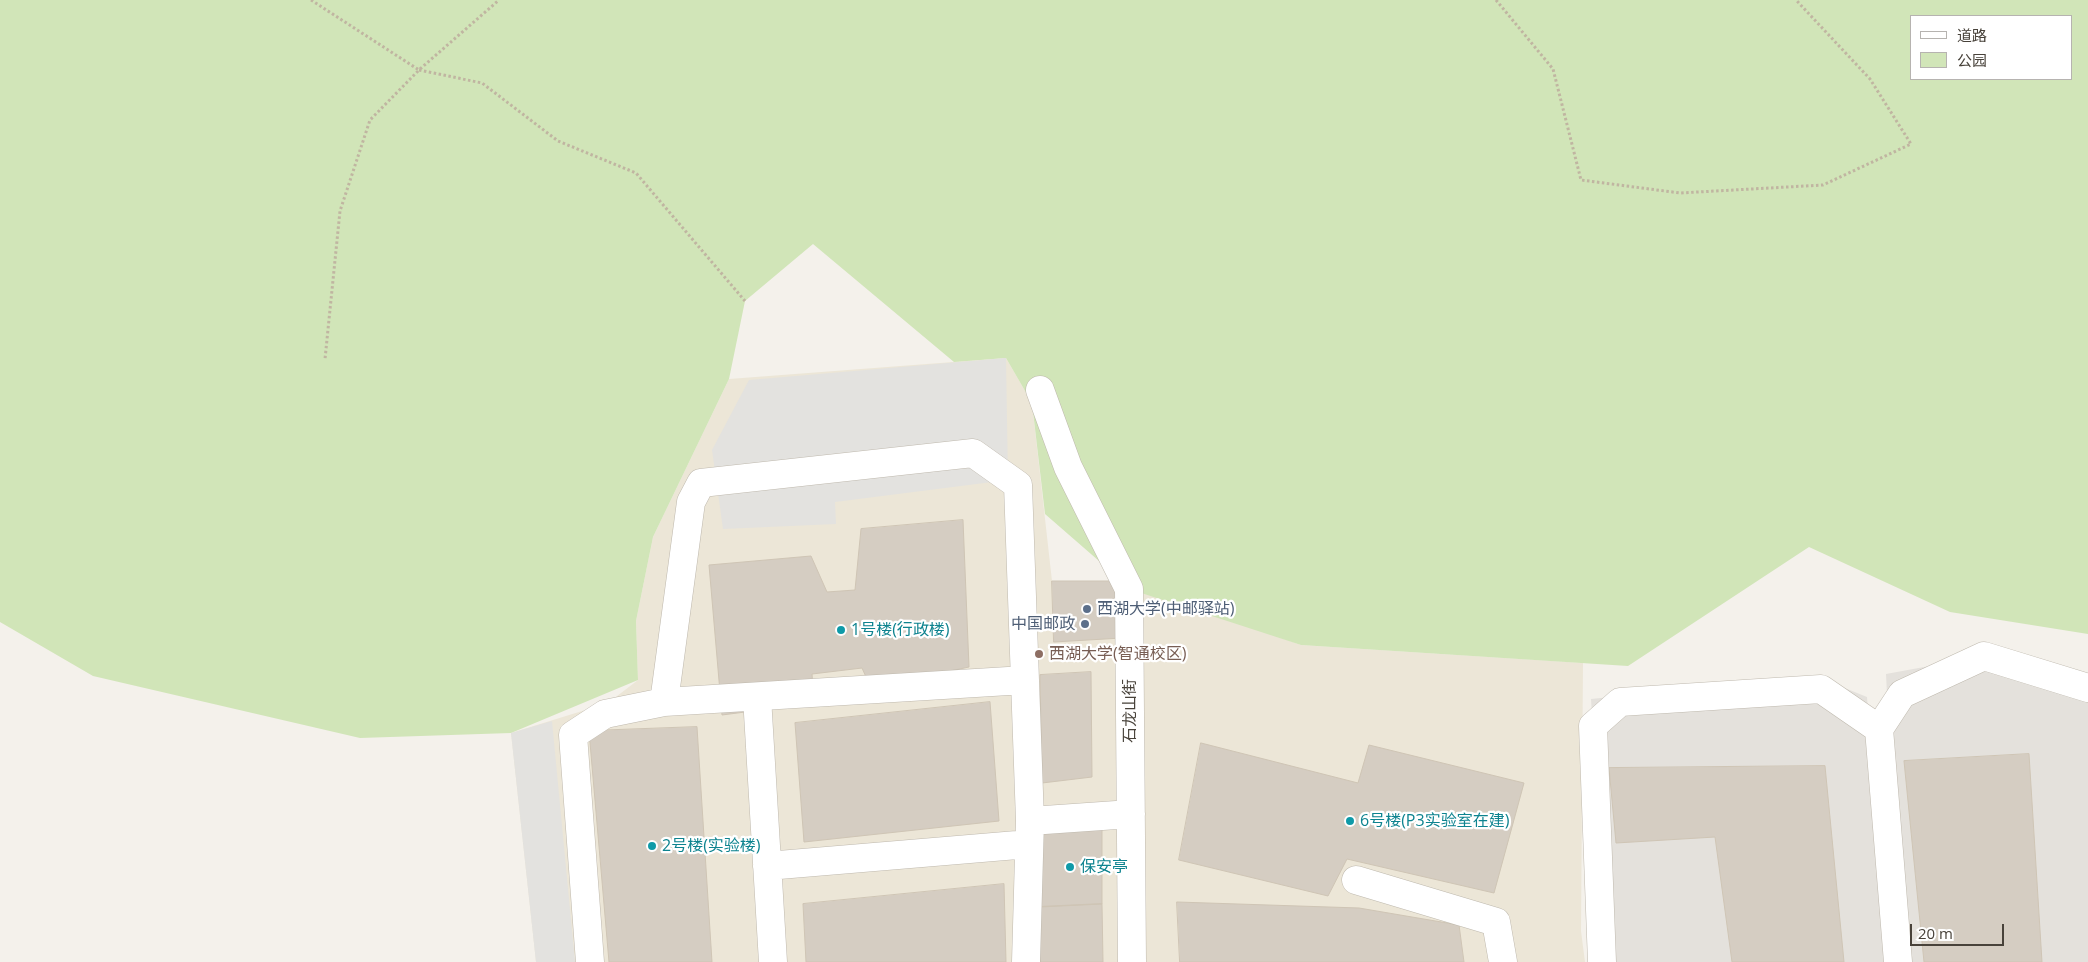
<!DOCTYPE html>
<html>
<head>
<meta charset="utf-8">
<style>
	body { margin:0 }
	#map { position:relative; width:2088px; height:962px; overflow:hidden; background:#f4f1eb; font-family:"Open Sans","Noto Sans SC",sans-serif }
	canvas { display:block }
	.legend { position:absolute; left:1910px; top:15px; width:162px; height:65px; box-sizing:border-box; background:#fff; border:1px solid #b6b3b0; margin:0; padding:6px 9px; list-style:none; font-size:15px; color:#48423a }
	.legend li { display:flex; align-items:center; gap:10px; height:25px }
	.legend b { width:25px; border:1px solid #b6b3b0 }
	.scale { position:absolute; left:1910px; top:924px; width:94px; height:22px; box-sizing:border-box; border:2px solid #48423a; border-top:0; padding-left:6px; font-size:15px; line-height:18px; white-space:nowrap; color:#48423a; -webkit-text-stroke:4px #fff; paint-order:stroke }
</style>
</head>
<body>
<div id="map">
<canvas width="2088" height="962"></canvas>
<ul class="legend">
<li><b style="height:6px;background:#fff"></b>道路</li>
<li><b style="height:14px;background:#d1e5b8"></b>公园</li>
</ul>
<div class="scale">20 m</div>
</div>
<script>
const ctx = document.querySelector('canvas').getContext('2d');
ctx.lineJoin = 'round';
function paint(path, color) {
  ctx.fillStyle = color;
  ctx.fill(path, 'evenodd');
}
function trace(path, color, width, dash) {
  ctx.strokeStyle = color;
  ctx.lineWidth = width;
  ctx.lineCap = dash ? 'butt' : 'round';
  ctx.setLineDash(dash || []);
  ctx.stroke(path);
}
function write(font, color, halo, rows, align = 'center') {
  ctx.font = font + ' "Open Sans","Noto Sans SC",sans-serif';
  ctx.lineWidth = 4.5;
  ctx.setLineDash([]);
  ctx.textBaseline = 'middle';
  ctx.strokeStyle = halo;
  ctx.fillStyle = color;
  for (const [text, x, y, turn = 0] of rows) {
    ctx.save();
    ctx.translate(x, y);
    ctx.rotate((+turn || 0) * Math.PI / 180);
    ctx.textAlign = isNaN(turn) ? turn : align;
    if (halo) ctx.strokeText(text, 0, 0);
    ctx.fillText(text, 0, 0);
    ctx.restore();
  }
}
paint(new Path2D(`
	M1984 656 2088 688V962H1900L1886 674Z
	M1815 676 1867 697 1886 962H1608L1591 699Z`), '#e4e1dc');
paint(new Path2D(`
	M1006 358 1032 403 1052 581H1122L1301 645 1583 663 1581 931 1585 962H536L511 733 608 703 638 680 636 621 653 537 729 379Z`), '#ece6d7');
paint(new Path2D(`
	M0 0H2088V634L1950 612 1809 547 1628 666 1301 645 1129 589 1122 581 1045 514 1032 403 1006 358 954 362 813 244 745 301 729 379 653 537 636 621 638 680 511 733 360 738 93 676 0 622ZM1912 16H2072V79H1912Z`), '#d1e5b8');
paint(new Path2D(`
	M1006 358 1008 480 835 502 836 524 723 529 712 450 749 380Z
	M552 721 575 962H536L511 733Z`), '#e3e2df');
const building = new Path2D(`
	M963 520 969 667 871 688 862 668 812 674 814 703 722 715 709 565 811 556 827 592 855 590 861 529Z
	M1052 581H1122V638L1054 642Z
	M1091 672 1092 777 1042 783 1040 675Z
	M990 702 999 821 804 842 795 723Z
	M697 727 712 962H609L589 731Z
	M1201 743 1358 783 1369 745 1524 783 1494 893 1347 859 1328 896 1179 860Z
	M2029 754 2042 962H1924L1904 761Z
	M1825 766 1844 962H1732L1715 837 1616 843 1609 768Z
	M1102 829V904L1039 907V830Z
	M1004 884 1006 962H806L803 904Z
	M1177 902 1359 908 1459 925 1464 962H1180Z
	M1102 904 1103 962H1040L1039 907Z`);
paint(building, '#d5cdc2');
trace(building, '#cfc5b5', 1);
const minor = new Path2D(`
	M1040 390 1068 467 1129 589 1132 962
	M757 697 773 962
	M664 702 1025 680
	M1030 821 1131 814
	M767 866 1029 844
	M1356 880 1496 922 1503 962
	M590 962 573 735 605 714 664 702 691 502 701 483 973 453 1018 485 1030 821 1026 962
	M1602 962 1593 726 1620 702 1821 689 1879 729
	M1898 962 1879 729 1902 694 1984 656 2088 688`);
trace(minor, '#bfb9ae', 29);
trace(new Path2D(`
	M311 0 419 70 370 120 340 211 325 359
	M1496 0 1553 69 1581 180 1680 193 1823 185 1911 144 1870 79 1796 0
	M420 69 499 0
	M419 70 482 83 558 141 636 173 745 301`), '#c0b5a1', 3, [2.5, 2.5]);
trace(minor, '#fff', 28);
for (const [x, y, r, color] of [
	[1087,609,5,"#5c6f8a"],
	[1085,624,5,"#5c6f8a"],
	[841,630,5,"#0f9aa8"],
	[1039,654,5,"#8d6e63"],
	[1350,821,5,"#0f9aa8"],
	[652,846,5,"#0f9aa8"],
	[1070,867,5,"#0f9aa8"]
]) {
  const dot = new Path2D();
  dot.arc(x, y, r, 0, 2 * Math.PI);
  ctx.fillStyle = color;
  ctx.fill(dot);
  trace(dot, '#fff', 2);
}
write('16px', '#4e5e75', '#fff', [
	["西湖大学(中邮驿站)",1097,609],
	["中国邮政",1075,624,"right"]
], 'left');
write('16px', '#0d838f', '#fff', [
	["1号楼(行政楼)",851,630],
	["6号楼(P3实验室在建)",1360,821],
	["2号楼(实验楼)",662,846],
	["保安亭",1080,867]
], 'left');
write('16px', '#785e54', '#fff', [
	["西湖大学(智通校区)",1049,654]
], 'left');
write('16px', '#48423a', '#fff', [
	["石龙山街",1130,711,-90]
]);
</script>
</body>
</html>
